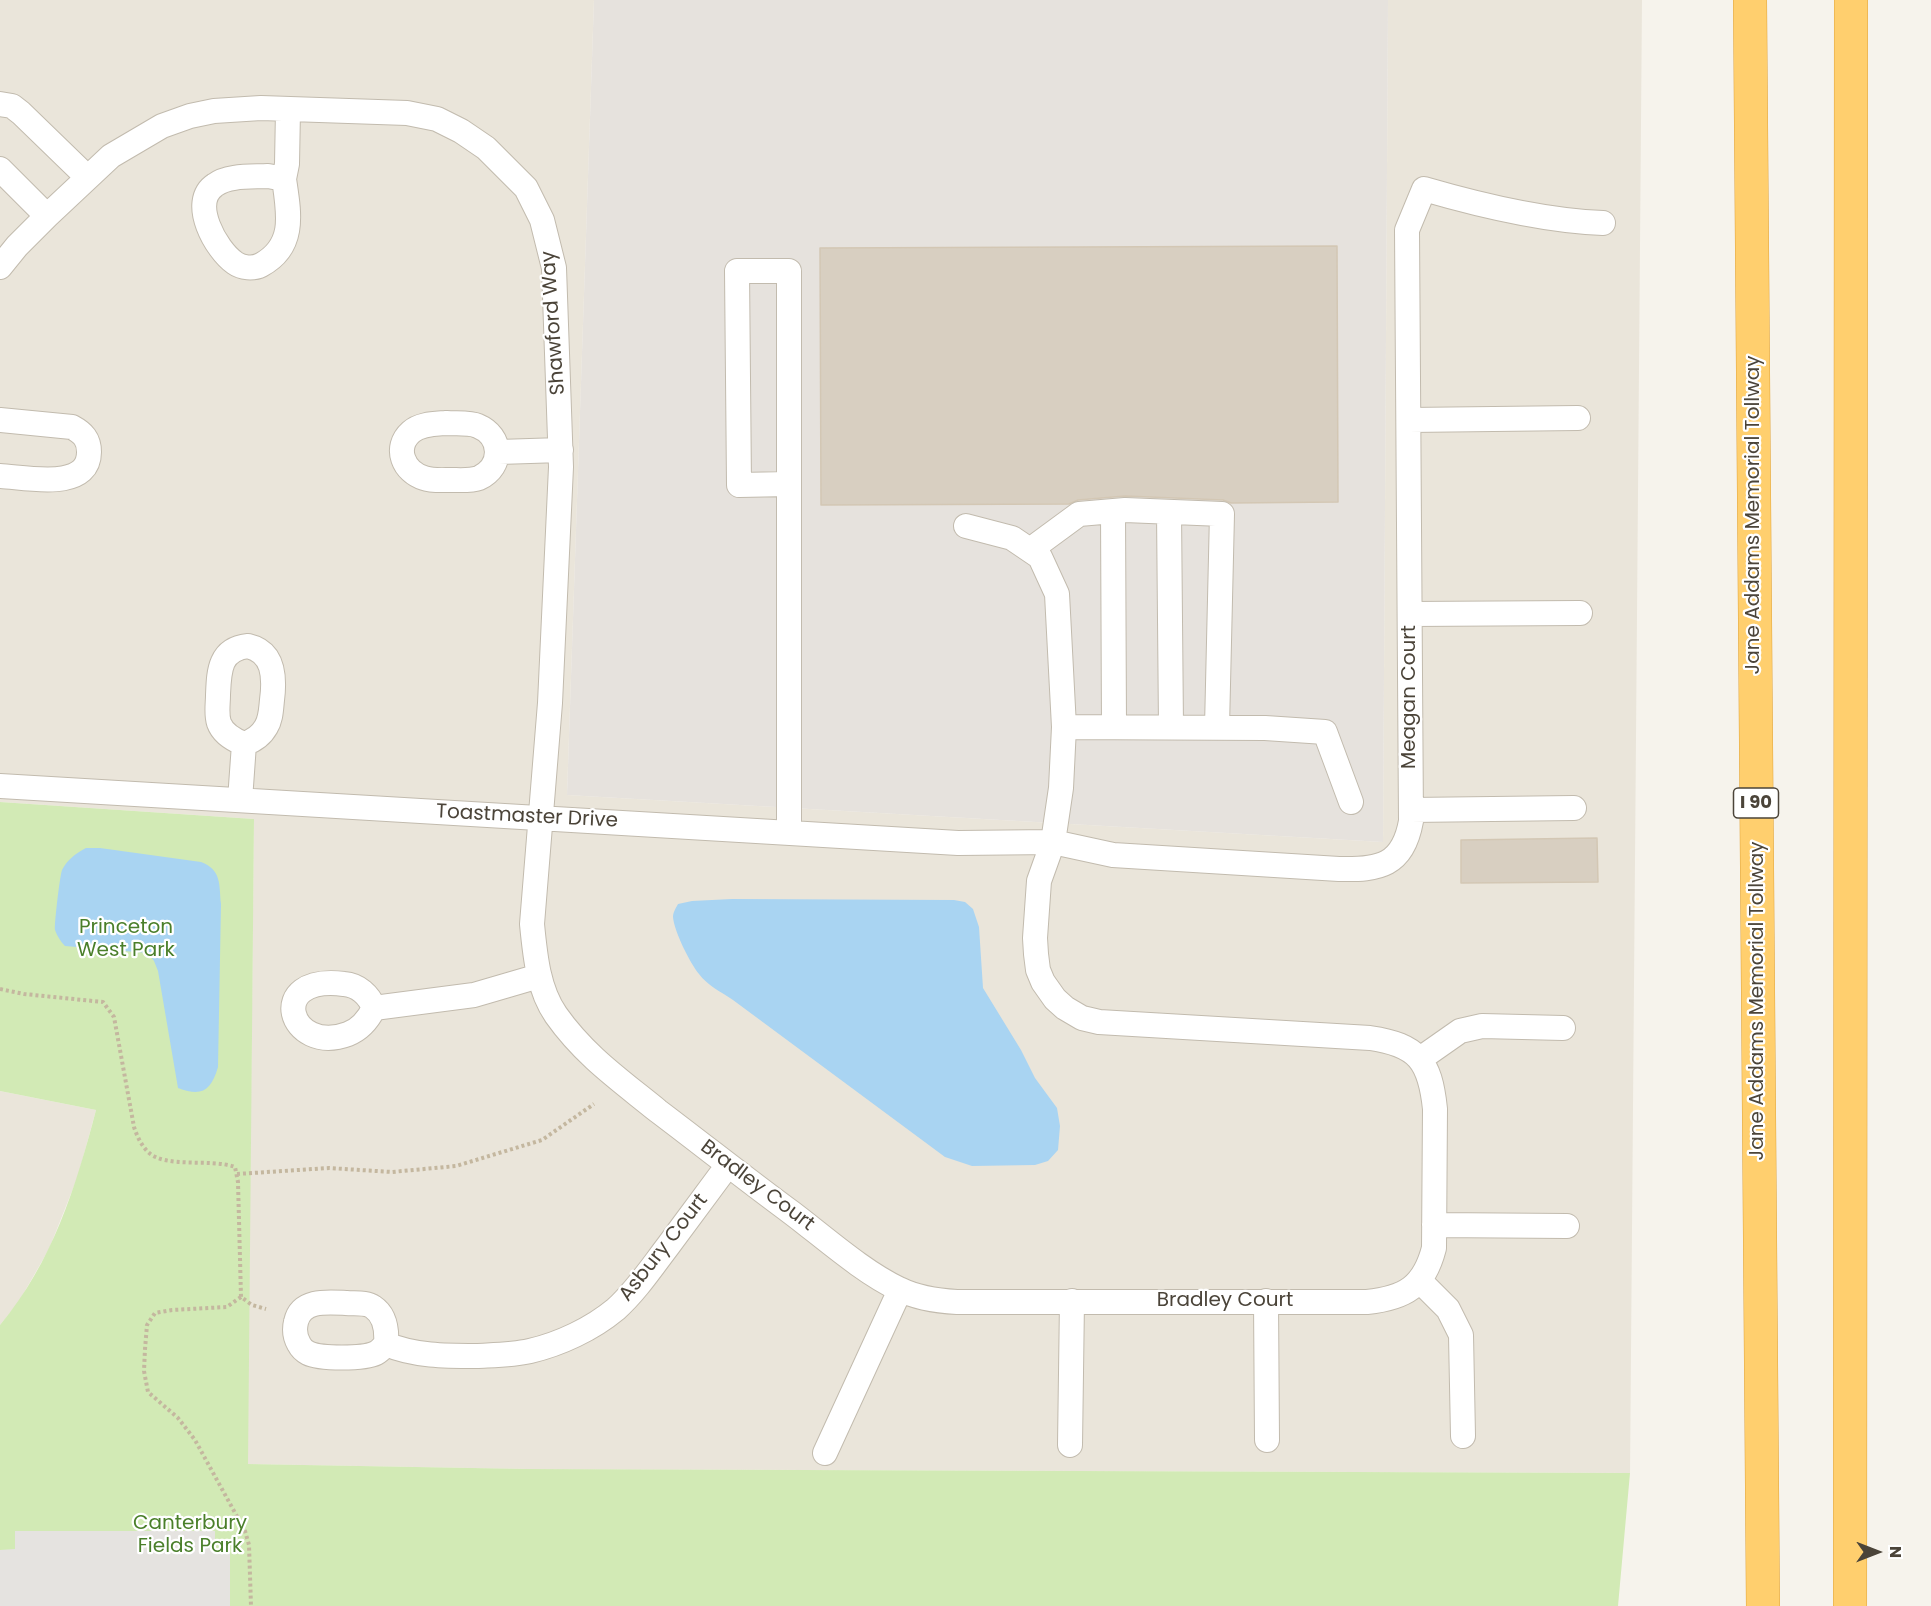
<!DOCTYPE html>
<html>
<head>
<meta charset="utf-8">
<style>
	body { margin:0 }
	#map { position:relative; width:1931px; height:1606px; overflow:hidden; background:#f6f3ec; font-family:Poppins,sans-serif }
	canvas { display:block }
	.north { position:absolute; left:1847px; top:1522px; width:60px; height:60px; -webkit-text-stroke:4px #fff; paint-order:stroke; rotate:90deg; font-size:16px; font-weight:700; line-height:24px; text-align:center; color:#4b4439 }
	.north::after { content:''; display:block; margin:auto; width:21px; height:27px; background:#4b4439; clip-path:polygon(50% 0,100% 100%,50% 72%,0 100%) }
</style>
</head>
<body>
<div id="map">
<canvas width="1931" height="1606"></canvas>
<div class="north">N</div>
</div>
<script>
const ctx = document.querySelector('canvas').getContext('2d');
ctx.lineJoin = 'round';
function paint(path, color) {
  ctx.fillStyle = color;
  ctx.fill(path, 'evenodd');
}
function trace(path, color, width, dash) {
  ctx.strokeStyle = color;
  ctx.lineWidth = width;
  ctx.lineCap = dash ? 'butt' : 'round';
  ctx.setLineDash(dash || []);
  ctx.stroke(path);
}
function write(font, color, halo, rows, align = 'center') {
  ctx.font = font + ' Poppins,sans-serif';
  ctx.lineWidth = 4.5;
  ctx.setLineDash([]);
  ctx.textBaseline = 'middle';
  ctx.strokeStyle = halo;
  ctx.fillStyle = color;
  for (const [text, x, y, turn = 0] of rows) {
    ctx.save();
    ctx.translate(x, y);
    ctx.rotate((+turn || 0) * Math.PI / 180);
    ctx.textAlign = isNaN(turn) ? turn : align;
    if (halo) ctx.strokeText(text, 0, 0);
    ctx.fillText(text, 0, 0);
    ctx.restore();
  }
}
paint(new Path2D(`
	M0 0H594L567 795 1383 842 1388 0H1642L1630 1473 528 1469 247 1464 254 819 0 802Z
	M0 1091 96 1110 78 1176 49 1249 18 1303 0 1325Z`), '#eae5da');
paint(new Path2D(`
	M594 0H1388L1383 842 567 795Z`), '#e6e2dd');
paint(new Path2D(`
	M0 802 254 819 248 1464 528 1469 1630 1473 1618 1606H0V1325C52 1263 76 1187 96 1110L0 1091Z`), '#d2eab5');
paint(new Path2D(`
	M15 1531H215V1549H230V1606H0V1550L15 1549Z`), '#e5e3e0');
paint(new Path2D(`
	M86 848H100L201 862C222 870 219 885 221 904L218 1067C211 1091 202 1097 178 1088L158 971 154 961 148 953 65 946C61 942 57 936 55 930 54 925 60 875 62 870 67 860 76 853 86 848Z
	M732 899 954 900 965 902 973 909 979 927 983 988 1021 1050 1035 1078 1057 1108 1060 1126 1058 1150 1048 1161 1035 1165 972 1166 945 1157 733 1000C721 992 707 985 699 974 690 963 674 931 673 917 673 912 676 908 678 904L692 901Z`), '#a9d4f2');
const building = new Path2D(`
	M1337 246 1338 502 1231 503 1223 500 1125 496 1078 500 1069 504 821 505 820 248Z
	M1597 838 1598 882 1461 883V840Z`);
paint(building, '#d8cfc1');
trace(building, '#d3c7b4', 1.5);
const minor = new Path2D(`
	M0 104 12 106 21 113 87 177
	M0 169 47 216
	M268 176 284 179C289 213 296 246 261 265 253 269 242 268 235 263 216 250 189 202 215 185 228 175 252 177 268 176Z
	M284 179 287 164 288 110
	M0 267 17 246 47 216 111 156 162 126 190 116 214 111 261 108 407 113 437 119 461 131 486 148 526 188 542 220 554 268 561 467 550 703 532 924C535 955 538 989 556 1015 585 1056 620 1080 658 1111 703 1145 747 1180 792 1213 825 1238 863 1272 899 1289 917 1298 938 1301 957 1302H1367C1405 1298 1424 1287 1434 1248L1435 1109C1430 1061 1418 1045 1370 1038L1099 1022 1082 1018 1065 1008 1055 999 1043 982 1038 970 1036 954 1035 938 1039 881 1053 842 1061 788 1064 727 1057 594 1040 557 1012 538 966 526
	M0 420 72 427C83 433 89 439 89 452 89 492 25 477 0 476
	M1409 420 1578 418
	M446 423C456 424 469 422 478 426 502 436 504 466 479 478 471 481 459 480 451 480 443 480 432 481 424 478 404 472 393 448 411 432 420 424 434 424 446 423Z
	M499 452 561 450
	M789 484 739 485 737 271H789V833
	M1113 511 1114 726
	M1169 512 1171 727
	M1030 550 1079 514 1125 510 1222 514 1217 727
	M1410 614 1580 613
	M248 646C274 652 275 677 272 700 271 709 271 719 266 727 261 736 253 741 244 744 234 740 223 734 219 723 216 714 218 704 218 695 219 672 219 649 248 646Z
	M1064 727 1265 728 1325 732 1351 802
	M0 786 958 843 1053 842 1113 855 1339 869C1379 870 1403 866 1411 821L1407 230 1424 189C1479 205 1547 221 1603 223
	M240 800 244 744
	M1411 810 1574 808
	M374 1008C369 995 358 985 344 984 264 974 289 1056 348 1034 361 1029 368 1020 374 1008L474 995 539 976
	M1420 1059 1460 1031 1482 1026 1563 1028
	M1434 1225 1567 1226
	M1420 1281 1448 1309 1461 1335 1463 1436
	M1266 1301 1267 1440
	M386 1344C387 1331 385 1315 373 1307 366 1302 354 1304 346 1303 328 1302 301 1299 296 1322 294 1330 295 1337 299 1344 301 1348 304 1351 308 1353 320 1359 364 1359 376 1353 380 1351 383 1347 386 1344 414 1356 446 1356 476 1356 494 1355 513 1355 530 1351 560 1344 592 1329 616 1309 636 1291 652 1267 668 1246 688 1219 708 1192 728 1165
	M1070 1445 1072 1301
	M825 1453 900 1290`);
const highway = new Path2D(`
	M1750 0 1763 1606
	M1850 1606 1851 0`);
trace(minor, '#c2bbae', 26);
trace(highway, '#e0a43c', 34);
trace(new Path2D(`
	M0 989 24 994 103 1002 114 1017 134 1127C137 1136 141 1145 148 1152 166 1169 211 1158 235 1167L238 1182 241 1297 252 1305 266 1309
	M237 1174 329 1168 392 1172 456 1166 542 1140 594 1104
	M241 1297 227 1307 172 1310 155 1313 147 1325 145 1349 144 1371 148 1392 178 1418 195 1440 245 1531 249 1545 251 1606`), '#c4b79f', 4, [3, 3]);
trace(minor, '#fff', 24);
trace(highway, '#ffcf6e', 33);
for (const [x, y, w] of [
	[1756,803,45]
]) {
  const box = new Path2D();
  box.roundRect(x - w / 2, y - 15, w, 30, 4.5);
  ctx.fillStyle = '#fff';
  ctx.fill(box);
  trace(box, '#4b4439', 1.5);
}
write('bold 18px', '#4b4439', null, [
	["I 90",1756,803]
]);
write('20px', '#4b4439', '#fff', [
	["Shawford Way",554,323,-94],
	["Jane Addams Memorial Tollway",1754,515,-90],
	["Meagan Court",1410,697,-90],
	["Toastmaster Drive",527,817,3],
	["Jane Addams Memorial Tollway",1758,1001,-90],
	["Bradley Court",757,1186,37],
	["Asbury Court",664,1248,-52],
	["Bradley Court",1225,1301]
]);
write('20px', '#4a7f2a', '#fff', [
	["Princeton",126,928],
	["West Park",126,951],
	["Canterbury",190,1524],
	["Fields Park",190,1547]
]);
</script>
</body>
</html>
